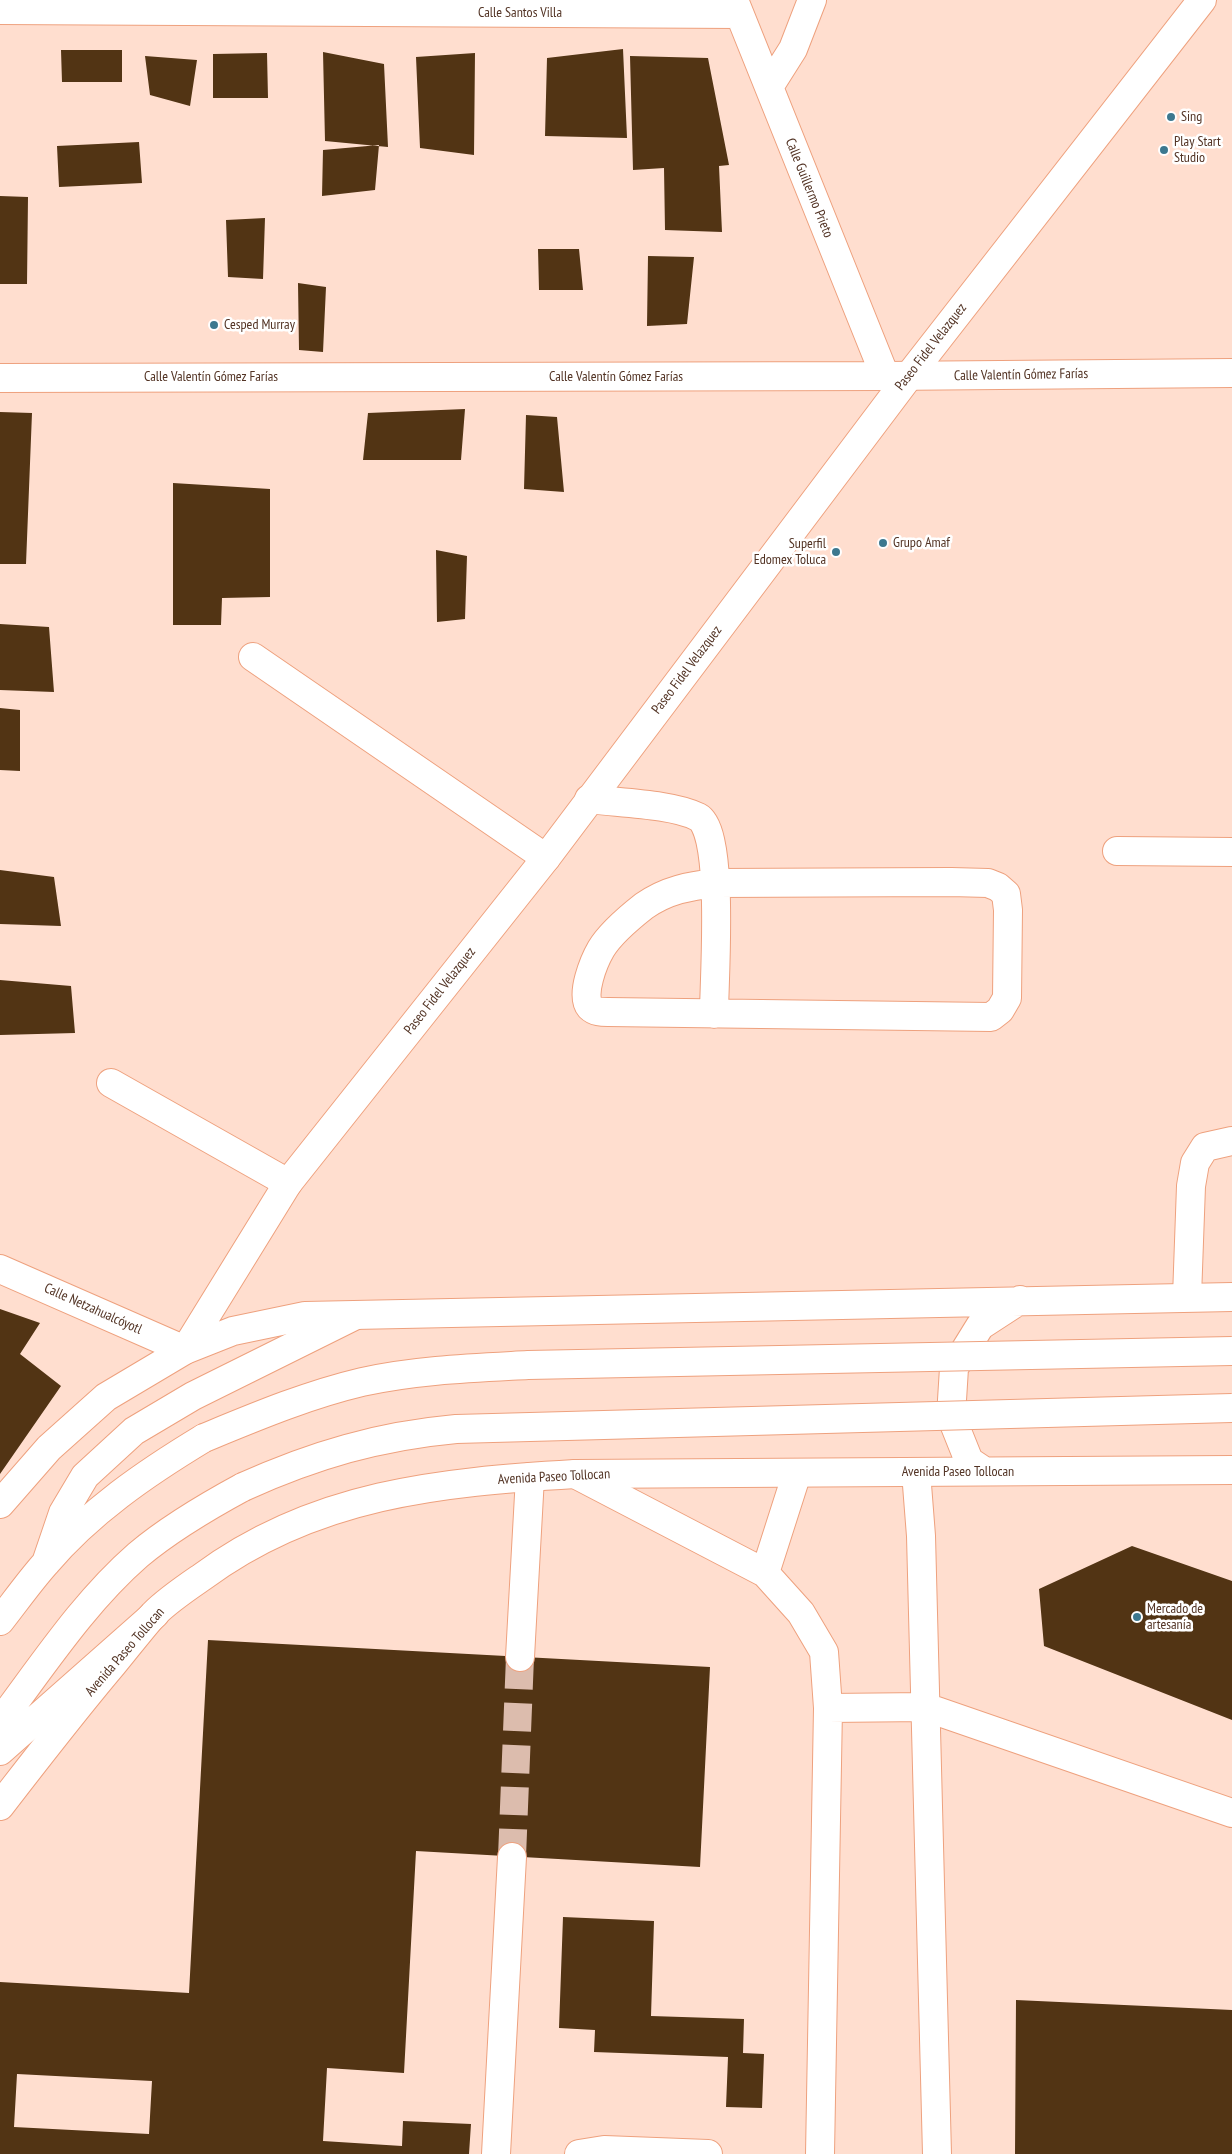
<!DOCTYPE html>
<html>
<head>
<meta charset="utf-8">
<style>
	body { margin:0 }
	canvas { display:block; background:#ffdecf }
</style>
</head>
<body>
<canvas width="1232" height="2154"></canvas>
<script>
const ctx = document.querySelector('canvas').getContext('2d');
ctx.lineJoin = 'round';
function paint(path, color) {
  ctx.fillStyle = color;
  ctx.fill(path, 'evenodd');
}
function trace(path, color, width, dash) {
  ctx.strokeStyle = color;
  ctx.lineWidth = width;
  ctx.lineCap = dash ? 'butt' : 'round';
  ctx.setLineDash(dash || []);
  ctx.stroke(path);
}
function write(font, color, halo, rows, align = 'center') {
  ctx.font = font + ' "PT Sans Narrow",sans-serif';
  ctx.lineWidth = 5;
  ctx.setLineDash([]);
  ctx.textBaseline = 'middle';
  ctx.strokeStyle = halo;
  ctx.fillStyle = color;
  for (const [text, x, y, turn = 0] of rows) {
    ctx.save();
    ctx.translate(x, y);
    ctx.rotate((+turn || 0) * Math.PI / 180);
    ctx.textAlign = isNaN(turn) ? turn : align;
    if (halo) ctx.strokeText(text, 0, 0);
    ctx.fillText(text, 0, 0);
    ctx.restore();
  }
}
paint(new Path2D(`
	M623 49 627 138 545 136 547 58Z
	M61 50H122V82H62Z
	M323 52 384 64 388 147 325 141Z
	M267 53 268 98H213V54Z
	M475 53 474 155 420 148 416 57Z
	M145 56 197 60 190 106 150 95Z
	M630 56 708 58 729 165 719 166 722 232 665 230 664 168 633 170Z
	M139 142 142 183 59 187 57 146Z
	M379 145 375 190 322 196 323 150Z
	M0 196 28 197 27 284H0Z
	M265 218 263 279 228 277 226 220Z
	M538 249H579L583 290H539Z
	M648 256 694 257 687 324 647 326Z
	M298 283 326 287 323 352 299 350Z
	M465 409 461 460H363L368 413Z
	M0 412 32 413 26 564H0Z
	M526 415 557 417 564 492 524 489Z
	M173 483 270 489V597L222 598 221 625H173Z
	M436 550 467 556 465 619 437 622Z
	M0 624 49 627 54 692 0 690Z
	M0 708 20 710V771L0 770Z
	M0 870 54 877 61 926 0 924Z
	M0 980 71 986 75 1033 0 1035Z
	M0 1309 40 1323 20 1354 61 1386 0 1474Z
	M1132 1546 1232 1581V1720L1044 1646 1039 1589Z
	M208 1640 710 1667 700 1867 416 1851 404 2073 327 2068 323 2141 402 2146 403 2121 471 2124 469 2154H0V1982L189 1993ZM17 2074 152 2081 149 2134 14 2127Z
	M563 1917 654 1921 651 2016 744 2019 743 2053 764 2054 762 2108 726 2107 728 2057 594 2052 595 2030 559 2028Z
	M1016 2000 1232 2010V2154H1015Z`), '#523414');
trace(new Path2D(`
	M512 1857 520 1657`), '#dcbcad', 28, [28, 14]);
const minor = new Path2D(`
	M734 0 885 376
	M0 10 739 14
	M769 87 793 49 812 0
	M0 378 885 376 1232 373
	M253 657 546 858
	M589 799C619 803 673 804 698 817 725 831 714 981 714 1014
	M1117 851 1232 852
	M951 882 988 883 998 887 1006 894 1008 910 1007 998 1000 1010 991 1017 608 1012C602 1012 595 1012 590 1007 580 995 594 961 601 949 610 934 630 917 644 906 667 890 689 886 716 883Z
	M111 1083 288 1183
	M0 1269 185 1350
	M1187 1297 1191 1186 1195 1163 1205 1147 1232 1141
	M916 1472 921 1536 937 2154
	M575 1474 765 1573 801 1613 824 1652 828 1708 820 2154
	M765 1573 797 1473
	M520 1657 530 1477
	M828 1708 925 1707 1232 1813
	M496 2154 512 1857
	M579 2154 604 2150 708 2154`);
const major = new Path2D(`
	M185 1350 288 1183 546 858 909 376 1202 0
	M984 1471 969 1461 951 1416 954 1368 980 1326 1020 1300
	M0 1504 49 1448 106 1397 185 1350 233 1331 305 1316 1232 1297
	M0 1806C37 1758 74 1710 113 1664 127 1647 140 1630 154 1614 168 1600 186 1588 202 1577 314 1494 440 1482 575 1474L1232 1470`);
const highway = new Path2D(`
	M46 1563 63 1513 85 1476 134 1431 193 1396 356 1315
	M0 1621C15 1602 29 1582 45 1564 89 1512 146 1473 204 1438
	M0 1722C43 1665 84 1602 138 1555 170 1528 206 1507 243 1487
	M0 1751 155 1614`);
trace(minor, '#eea17e', 30);
trace(major, '#eea17e', 30);
trace(highway, '#eea17e', 30);
trace(minor, '#fff', 28);
trace(major, '#fff', 28);
trace(highway, '#fff', 28);
const highwayBridge = new Path2D(`
	M204 1438C255 1417 307 1395 362 1382 416 1370 473 1368 528 1365L1232 1351
	M243 1487C314 1455 379 1436 456 1429L1232 1408`);
trace(highwayBridge, '#eea17e', 30, []);
trace(highwayBridge, '#fff', 28);
for (const [x, y, r, color] of [
	[1171,117,5,"#3c788f"],
	[1164,150,5,"#3c788f"],
	[214,325,5,"#3c788f"],
	[883,543,5,"#3c788f"],
	[836,552,5,"#3c788f"],
	[1137,1617,5,"#3c788f"]
]) {
  const dot = new Path2D();
  dot.arc(x, y, r, 0, 2 * Math.PI);
  ctx.fillStyle = color;
  ctx.fill(dot);
  trace(dot, '#fff', 2);
}
write('14px', '#523324', '#fff', [
	["Calle Santos Villa",520,13],
	["Calle Guillermo Prieto",809,188,68],
	["Paseo Fidel Velazquez",931,347,-52],
	["Calle Valentín Gómez Farías",1021,375,-1],
	["Calle Valentín Gómez Farías",211,377],
	["Calle Valentín Gómez Farías",616,377],
	["Paseo Fidel Velazquez",687,670,-53],
	["Paseo Fidel Velazquez",440,991,-52],
	["Calle Netzahualcóyotl",93,1309,24],
	["Avenida Paseo Tollocan",958,1472],
	["Avenida Paseo Tollocan",554,1477,-3],
	["Avenida Paseo Tollocan",125,1652,-49]
]);
write('14px', '#523324', '#fff', [
	["Sing",1181,117],
	["Play Start",1174,142],
	["Studio",1174,158],
	["Cesped Murray",224,325],
	["Grupo Amaf",893,543],
	["Superfil",826,544,"right"],
	["Edomex Toluca",826,560,"right"],
	["Mercado de",1147,1609],
	["artesanía",1147,1625]
], 'left');
</script>
</body>
</html>
